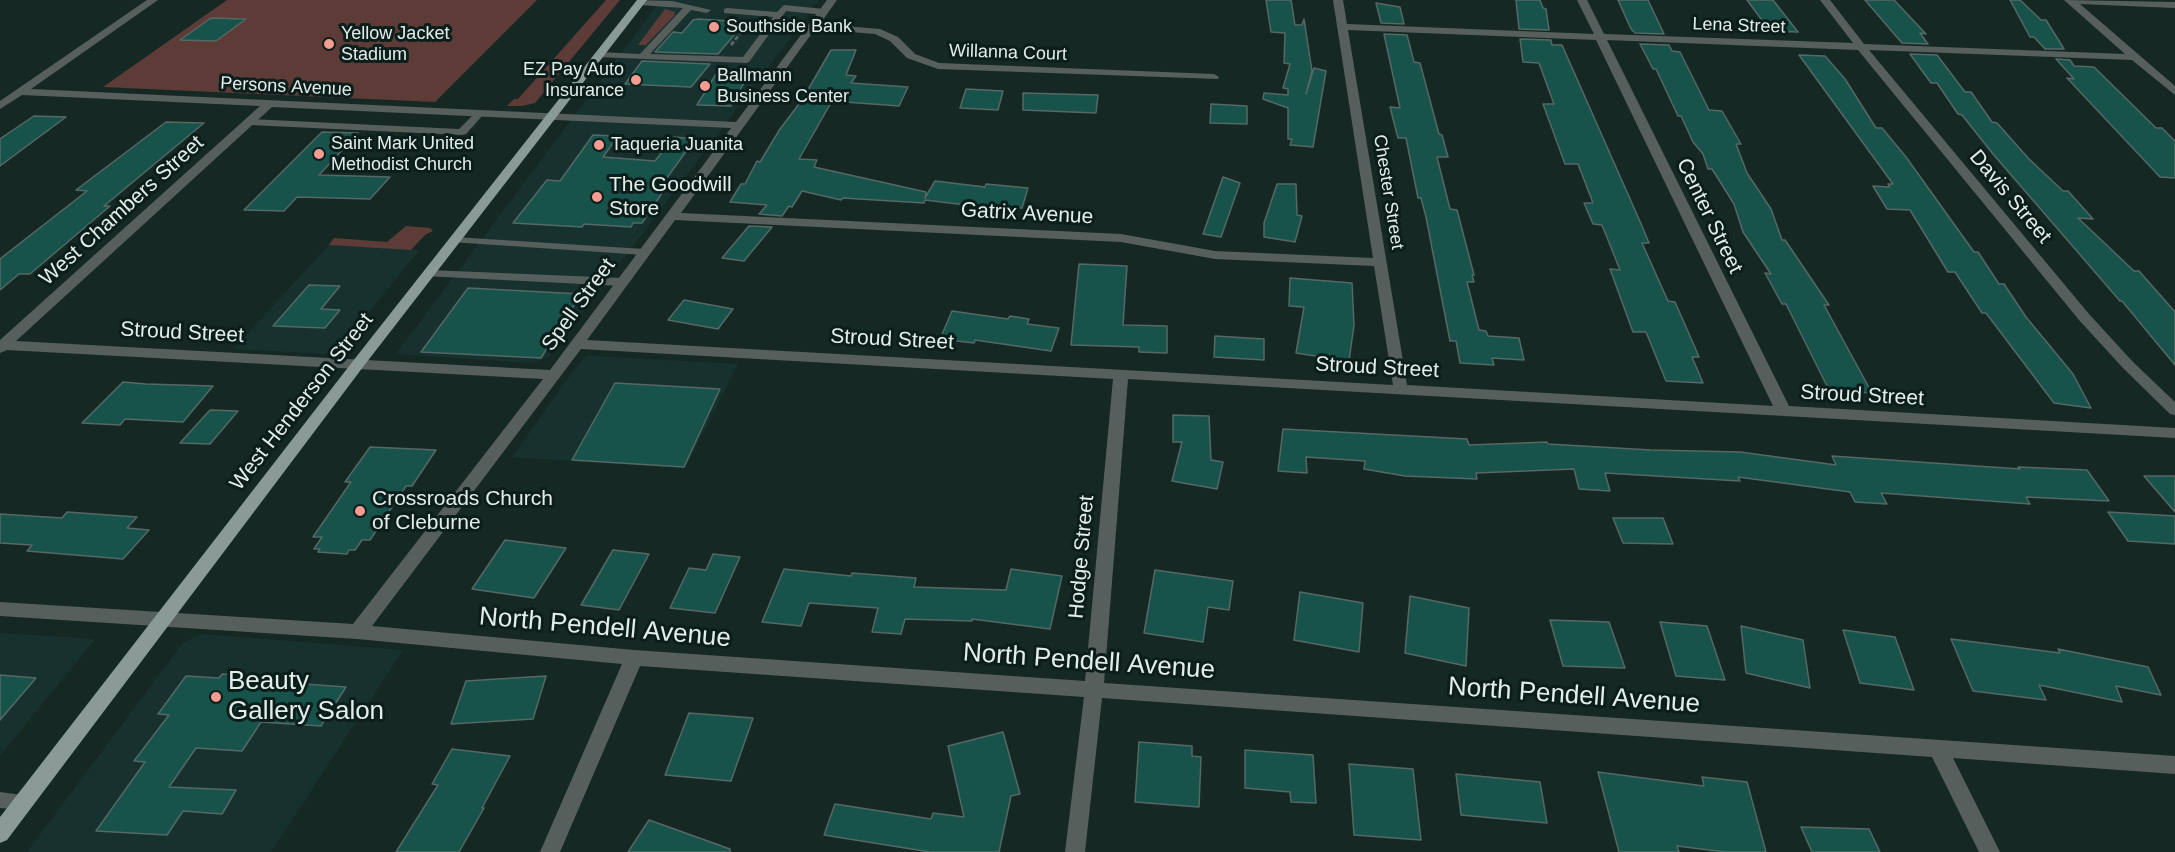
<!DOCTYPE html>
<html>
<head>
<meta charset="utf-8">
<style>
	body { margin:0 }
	canvas { display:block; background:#162824 }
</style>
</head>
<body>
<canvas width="2175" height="852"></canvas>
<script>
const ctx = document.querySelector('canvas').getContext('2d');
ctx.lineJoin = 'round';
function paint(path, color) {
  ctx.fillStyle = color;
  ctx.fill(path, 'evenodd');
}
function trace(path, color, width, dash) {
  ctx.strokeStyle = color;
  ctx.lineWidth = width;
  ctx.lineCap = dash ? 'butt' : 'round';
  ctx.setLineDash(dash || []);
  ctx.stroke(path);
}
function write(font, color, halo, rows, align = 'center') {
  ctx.font = font + ' Arial,sans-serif';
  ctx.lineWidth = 6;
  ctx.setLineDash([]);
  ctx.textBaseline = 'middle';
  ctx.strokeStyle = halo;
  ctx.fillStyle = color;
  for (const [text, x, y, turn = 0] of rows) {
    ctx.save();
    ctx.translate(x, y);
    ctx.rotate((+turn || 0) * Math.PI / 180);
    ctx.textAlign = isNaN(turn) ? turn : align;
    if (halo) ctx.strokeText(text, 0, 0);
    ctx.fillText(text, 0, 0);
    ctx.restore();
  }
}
paint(new Path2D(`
	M661 0H819L549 357 532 363 396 354Z
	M329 245 419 250 338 350 328 354 234 349Z
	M587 356H591L738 364 685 468 512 457 579 363Z
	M0 633 95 639 0 756Z
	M201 634 403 650 271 852H27L183 643Z`), '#17322e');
paint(new Path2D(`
	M227 0H537L435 102 103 87Z
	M606 0H620L535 103 522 106H507L514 99H518Z
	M665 9 675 12 674 16 646 45H638Z
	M406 226 430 228 433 231 425 235 411 250 329 245 334 238 387 242Z`), '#5d3b37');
const building = new Path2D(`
	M1266 0H1291L1295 25H1302L1304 19 1312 71 1306 94 1314 68 1326 71 1313 147 1290 145 1292 139H1288V108L1263 99 1264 93 1288 95V89L1283 88 1290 64 1284 63 1285 33 1271 32Z
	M1516 0H1540L1543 8 1546 9 1549 30 1519 29Z
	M1618 0H1648L1664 34 1635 33 1631 29Z
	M1747 0H1773L1798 32 1770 31Z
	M1865 0H1894L1926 34 1920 33 1928 44 1902 43Z
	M2010 0H2020L2041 20H2046L2064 49H2045L2034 37H2030Z
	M1376 3 1400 7 1404 24 1381 23Z
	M211 18 246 19 216 41 180 40Z
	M698 19 745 22 718 54 655 52 673 32 682 33 693 20Z
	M1384 34 1407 35 1414 62 1420 63 1439 134 1442 135 1448 157H1437L1450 209 1457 210 1474 275H1472L1474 282H1467L1479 330 1486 331 1488 336 1519 338 1524 360 1492 358 1494 365 1460 363 1456 341H1450L1426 217 1421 198H1418L1406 138H1398L1390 107 1400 108Z
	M1520 39 1551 40 1552 45H1562L1642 226 1649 243H1642L1668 301 1675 302 1693 343 1699 357H1692L1703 383 1666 381 1646 332H1633L1610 269 1620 270 1602 225 1593 224 1584 203H1593L1578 164H1565L1543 104H1554L1539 63 1523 62Z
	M1640 44 1669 45 1672 51 1680 52 1709 110 1722 111 1741 144H1736L1747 173 1771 209 1782 240H1785L1829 305H1824L1872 393 1829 390 1786 304H1782L1765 273 1771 274 1743 232 1734 204 1712 169H1708L1703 154 1693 142 1681 116H1678L1656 69H1653Z
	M831 50H856L846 75 856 76 851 83 908 87 899 106 832 101 799 159 817 160 814 167 926 192 925 198 935 181 985 187 986 184 1028 188 1022 208 966 205 925 200 924 203 843 198 841 200 802 191 792 207 789 206 782 216 759 214 767 205 730 202 741 184H745L757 161 760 162 780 129 802 100Z
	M1910 54 1937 55 1965 92H1971L1992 122 1997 123 2029 159 2063 191H2068L2093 219 2078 218 2134 271H2139L2175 312V365L2122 301H2120L1993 154 1962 115 1958 114 1937 83H1931Z
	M1799 55 1825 56 1845 79 1876 128H1882L1906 157 1974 252H1978L1999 284H2004L2026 317 2073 374 2091 408 2054 403 1986 313H1982L1955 272H1948L1910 210 1887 209 1873 186 1890 187 1888 184H1893Z
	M2056 59 2070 60 2074 66 2094 67 2156 128H2162L2175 141V178L2160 177 2067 78 2074 79Z
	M642 61 710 64 691 87 625 84Z
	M718 71 750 72 731 106 697 105Z
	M966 89 1003 91 998 110 960 108Z
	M1023 93 1098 95 1096 113 1023 110Z
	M1211 104 1247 106V124L1210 123Z
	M34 116 66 117 0 166V139Z
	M166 122 204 123 104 206H110L30 274H19L0 290V259L87 191 76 190Z
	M322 132 358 133 319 175 390 177 370 199 297 197 284 211 244 210Z
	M593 135 618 136 603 157 655 161 674 137 695 139 661 186 666 187 642 223H633L631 227 584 224 582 227 513 223 547 180 560 181Z
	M1223 177 1240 183 1221 237 1203 234Z
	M1277 184H1296L1297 215 1302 216 1295 242 1264 237V223Z
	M749 226 772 227 744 261 722 258Z
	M1079 264 1127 266 1123 325 1167 326V353L1139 352V347L1071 345Z
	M1290 278 1352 283 1354 325 1349 361 1296 353 1304 307 1289 306Z
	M309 285 340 286 321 309 340 310 325 328 273 326Z
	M468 288 581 294 541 358 421 352Z
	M684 300 733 309 718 329 668 320Z
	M952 311 1008 319 1010 316 1029 319 1027 324 1059 328 1051 351 975 340 974 343 940 339Z
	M1215 336 1264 339V360L1214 357Z
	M123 382 146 384 213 386 183 422 125 419 120 425 82 423Z
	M615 383 720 389 684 467 572 460Z
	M210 410 238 411 210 444 180 443Z
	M1173 415 1209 416 1211 460 1223 462 1217 489 1172 481 1182 442H1173Z
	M1283 429 1467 439 1469 445 1547 442 1548 444 1651 450 1740 452 1836 465 1832 456 2020 469 2018 467 2087 470 2109 501 2026 497 2030 504 1881 493 1887 504 1855 502 1850 492 1738 477 1740 481 1605 473 1610 491 1579 489 1574 469 1476 473 1477 479 1405 476 1364 469 1365 461 1306 457 1307 473 1278 471Z
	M370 447 436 450 412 486H406L370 540H362L355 550H349L347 554 318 552 320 549H314L322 537H313L351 482H345Z
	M2144 476H2175V512Z
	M67 512 137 517 127 528 149 530 123 559 27 551 32 545 0 543V514L62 518Z
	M2108 512 2175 516V544L2128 541Z
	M1613 518H1663L1673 544 1623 543Z
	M505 540 566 548 534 598 472 589Z
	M613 550 649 554 619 610 581 605Z
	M713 554 740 557 715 613 670 608 689 568 706 570Z
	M784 569 851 576 852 573 916 578 914 587 1006 590 1011 569 1062 576 1050 629 972 619V621L905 619 901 634 872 632 878 608 809 603 801 626 762 622Z
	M1155 570 1233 581 1229 610 1208 607 1203 642 1144 633Z
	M1300 592 1363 603 1359 652 1294 640Z
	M1410 596 1469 608 1466 666 1405 653Z
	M1550 620 1609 622 1625 668 1563 666Z
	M1660 622 1707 626 1725 680 1676 676Z
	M1741 626 1803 640 1810 688 1746 673Z
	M1843 630 1895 637 1914 690 1860 683Z
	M1951 639 2060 653 2058 649 2148 667 2161 695 2116 686 2122 702 2039 685 2046 700 1973 691Z
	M222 674 267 677 264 681 346 687 321 726 261 722 242 751 196 748 169 787 236 790 222 814 183 811 167 835 96 831 145 762 134 761 169 715 158 714 186 676 219 678Z
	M0 675 36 678 0 720Z
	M546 676 533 719 451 724 466 681Z
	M689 713 753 718 731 781 665 775Z
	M1003 732 1020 794 1011 796 999 852H930L824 835 835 804 931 819 933 813 964 817 948 746Z
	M1139 742 1192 746V756L1201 757 1199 807 1135 802Z
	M452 749 510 756 482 808H484L459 852H396L438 785 432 784Z
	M1245 750 1313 755 1316 803 1291 802 1290 792 1245 788Z
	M1349 764 1413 769 1421 840 1354 835Z
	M1598 772 1704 786 1702 777 1747 782 1766 852H1725L1677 846 1679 852H1619Z
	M1456 774 1540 782 1547 823 1461 815Z
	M649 820 730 849V852H628Z
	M1801 827 1869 829 1880 852H1812Z`);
paint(building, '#17534b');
trace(building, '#556865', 1.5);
trace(new Path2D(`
	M731 45 743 30`), '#566663', 3, [4.5, 2]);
paint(new Path2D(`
	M638 0 672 1 711 10 707 13 691 10 650 54 743 57 773 17 724 13V9L727 8 777 12 784 5 824 9 828 12 824 15 786 11 749 62 746 63 596 57 594 55 599 52 640 54 683 8 640 5 636 2Z
	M480 110 483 111V115L466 134 462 135 250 125 245 122 250 119 459 129 477 111Z
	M455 237 644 249 650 252 644 255 451 242V238Z
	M428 270 622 278 628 282 622 286 424 276 422 274 424 272Z
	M0 792 30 796 33 802 30 808 24 810 0 808Z`), '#575f5d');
paint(new Path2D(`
	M147 0H158L31 89 736 122 827 0H837L820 24 880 29 898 37 915 54 939 63 1214 74 1219 77 1218 79 938 69 907 58 890 41 875 34 815 29 681 213 1121 234 1215 251 1373 258 1333 0H1343L1347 24 1594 34 1577 0H1587L1604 34 1853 43 1820 0H1830L1864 44 2125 54 2064 0 2175 2V8L2080 4 2175 86V95L2132 60 1869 50 2089 314 2133 362 2175 402V415L2170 414 2123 368 2079 320 1858 50 1607 40 1789 406 2175 428V438L1128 379 1104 683 2175 756V774L1953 758 2000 852H1979L1932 757 1102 698 1085 852H1065L1084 697 640 666 560 852H540L622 664 357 639 0 616V602L353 624 543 379 7 350 0 353V340L260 106 22 95 0 109V101ZM1348 30 1596 40 1773 406 1407 385ZM272 107 731 128 550 370 16 341ZM675 220 1121 242 1215 259 1374 266 1393 385 587 340ZM581 349 1113 379 1085 681 634 650 372 626Z`), '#575f5d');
paint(new Path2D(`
	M637 0H647L363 367 7 840 0 843V817L353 361Z`), '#899a97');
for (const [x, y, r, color] of [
	[714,27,6,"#f59c91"],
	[329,44,6,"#f59c91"],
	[636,80,6,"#f59c91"],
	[705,86,6,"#f59c91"],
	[599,145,6,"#f59c91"],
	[319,154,6,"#f59c91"],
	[597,197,6,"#f59c91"],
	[360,511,6,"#f59c91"],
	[216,697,6,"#f59c91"]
]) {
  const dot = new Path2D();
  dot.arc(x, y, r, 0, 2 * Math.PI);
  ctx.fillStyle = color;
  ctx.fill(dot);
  trace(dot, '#0c1e1b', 2);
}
write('18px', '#e3eeec', '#0c1e1b', [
	["Lena Street",1739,26,2],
	["Willanna Court",1008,53,2],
	["Persons Avenue",286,87,3],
	["Chester Street",1388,192,81]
]);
write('18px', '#e3eeec', '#0c1e1b', [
	["Southside Bank",726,27],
	["Yellow Jacket",341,34],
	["Stadium",341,55],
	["EZ Pay Auto",624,70,"right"],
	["Insurance",624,91,"right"],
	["Ballmann",717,76],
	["Business Center",717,97],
	["Saint Mark United",331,144],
	["Methodist Church",331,165],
	["Taqueria Juanita",611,145]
], 'left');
write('21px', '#e3eeec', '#0c1e1b', [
	["The Goodwill",609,185],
	["Store",609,209],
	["Crossroads Church",372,499],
	["of Cleburne",372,523]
], 'left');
write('21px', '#e3eeec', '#0c1e1b', [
	["Davis Street",2010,197,50],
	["West Chambers Street",122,211,-42],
	["Gatrix Avenue",1027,214,3],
	["Center Street",1709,216,64],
	["Spell Street",579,305,-54],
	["Stroud Street",182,333,3],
	["Stroud Street",892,340,3],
	["Stroud Street",1377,368,3],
	["Stroud Street",1862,396,3],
	["West Henderson Street",302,402,-52],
	["Hodge Street",1082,557,-85]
]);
write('26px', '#e3eeec', '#0c1e1b', [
	["North Pendell Avenue",605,628,5],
	["North Pendell Avenue",1089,662,4],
	["North Pendell Avenue",1574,696,4]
]);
write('26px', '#e3eeec', '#0c1e1b', [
	["Beauty",228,682],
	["Gallery Salon",228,712]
], 'left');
</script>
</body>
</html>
